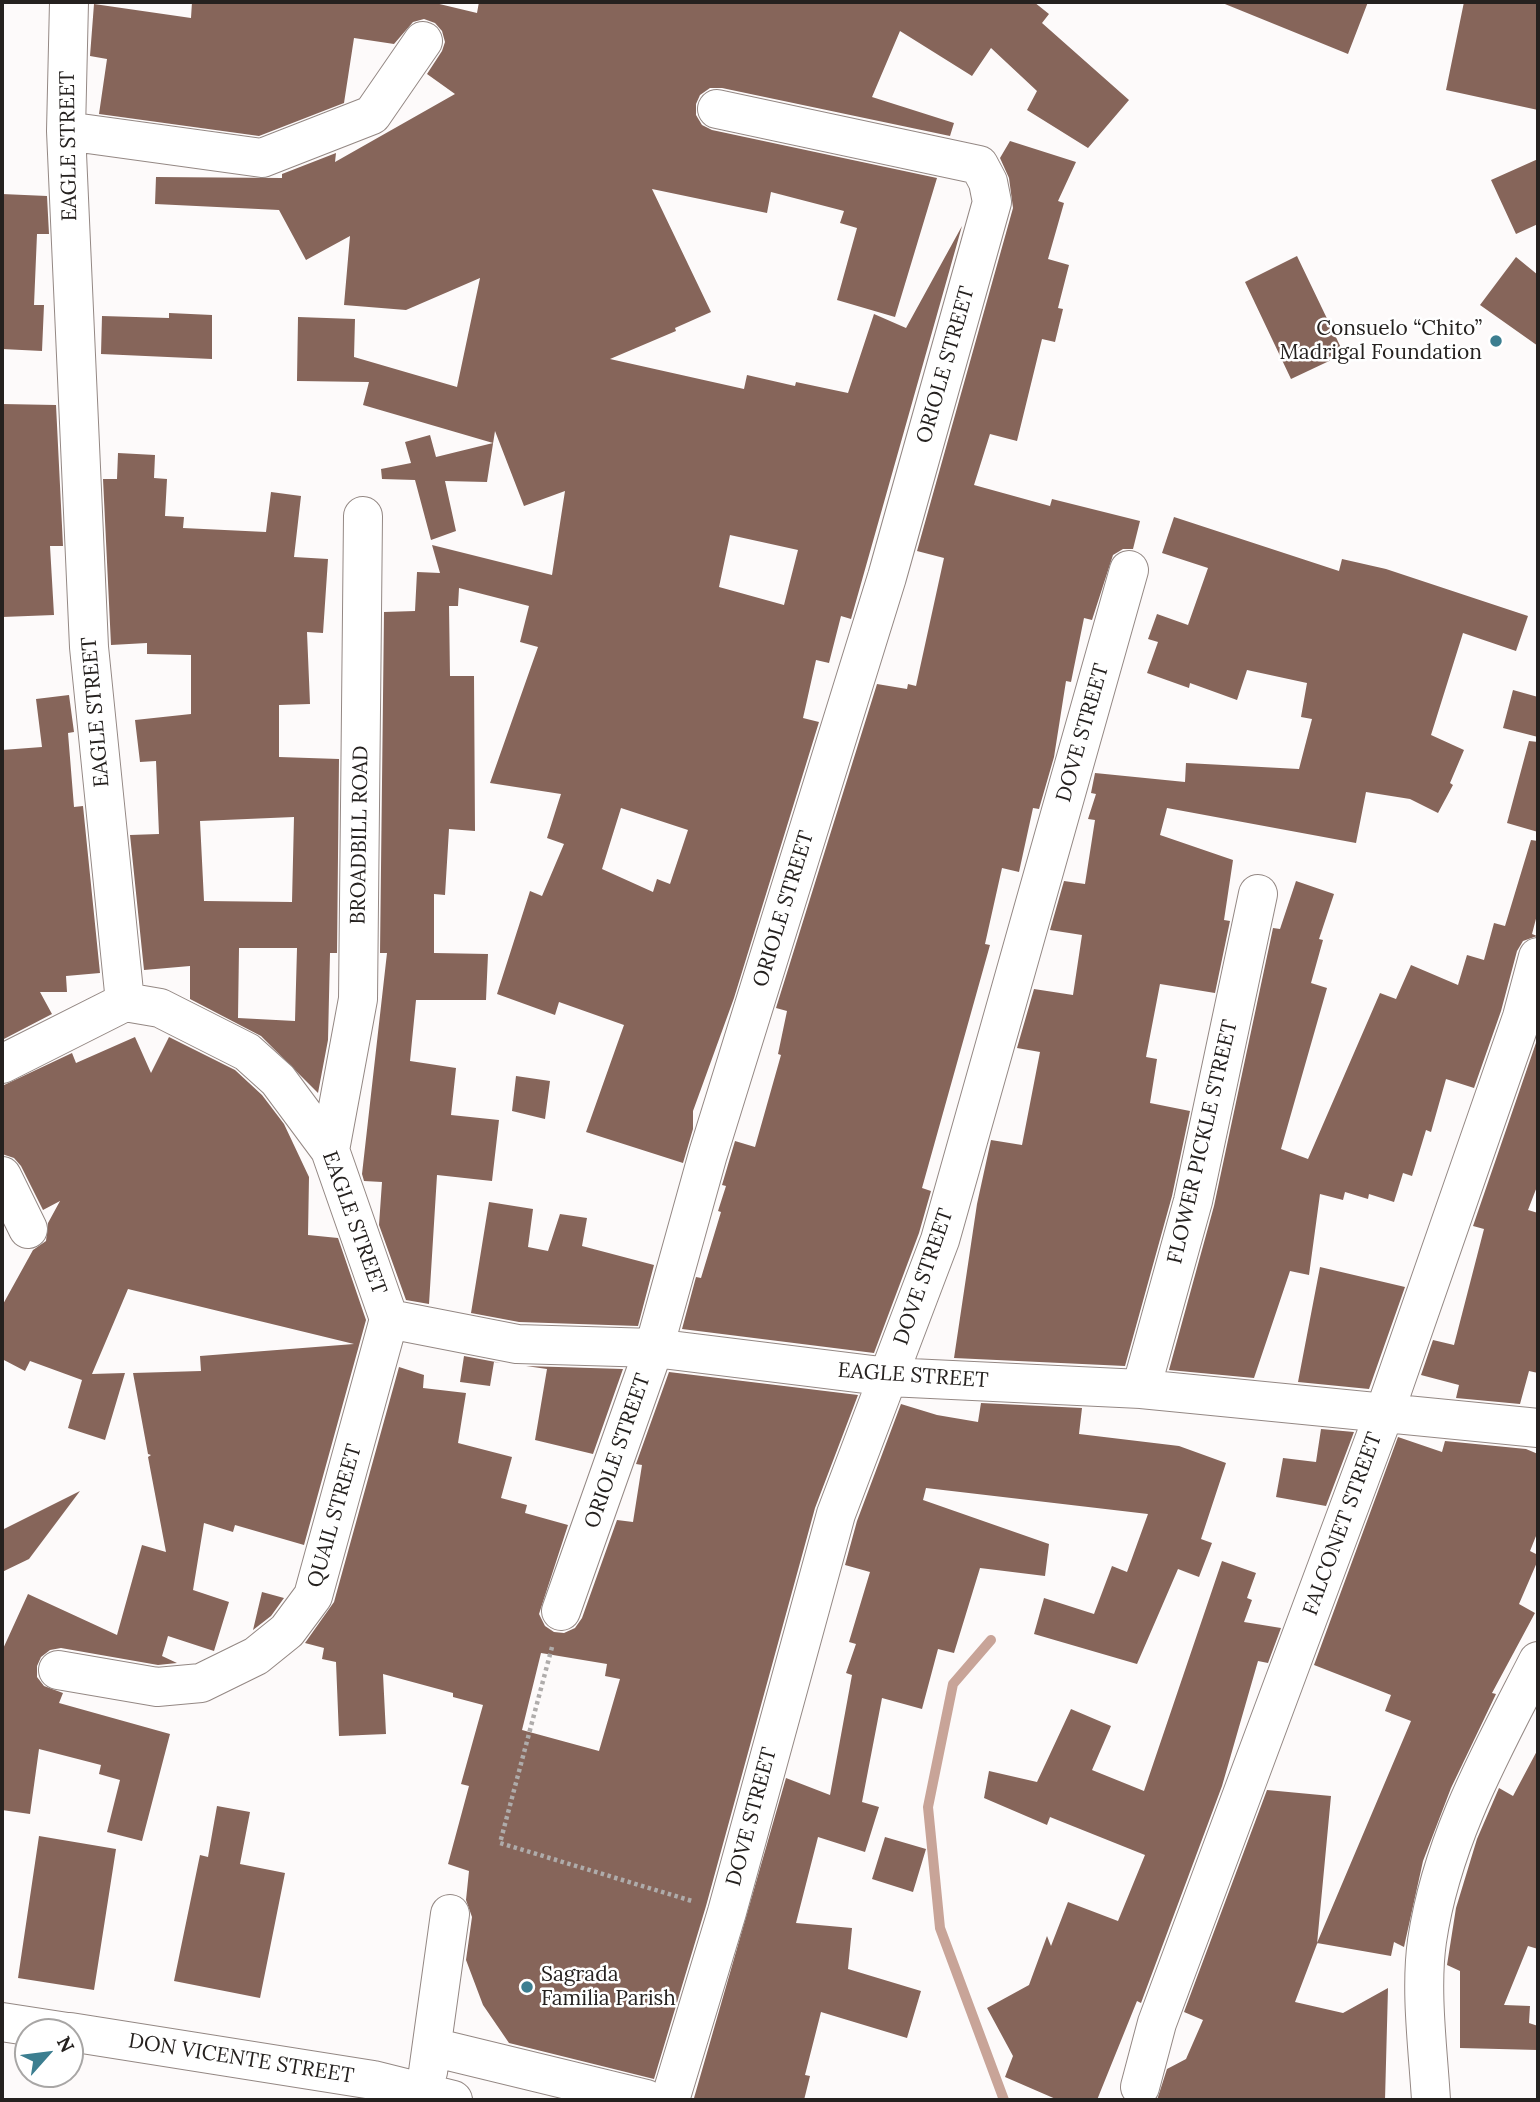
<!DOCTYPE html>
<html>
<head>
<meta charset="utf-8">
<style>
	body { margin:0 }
	#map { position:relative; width:1540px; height:2102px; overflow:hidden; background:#fdfafa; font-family:Lora,serif }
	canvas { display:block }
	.frame { position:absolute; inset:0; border:4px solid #25211f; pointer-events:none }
	.north { position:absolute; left:14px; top:2018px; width:70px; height:70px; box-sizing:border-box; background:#fff; border:2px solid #a8a6a5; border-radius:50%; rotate:62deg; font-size:19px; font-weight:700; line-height:28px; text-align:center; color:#25211f }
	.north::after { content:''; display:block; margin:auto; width:24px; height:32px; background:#3c7e90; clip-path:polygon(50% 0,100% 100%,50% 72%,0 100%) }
</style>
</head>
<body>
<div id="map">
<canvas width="1540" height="2102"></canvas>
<div class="frame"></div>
<div class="north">N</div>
</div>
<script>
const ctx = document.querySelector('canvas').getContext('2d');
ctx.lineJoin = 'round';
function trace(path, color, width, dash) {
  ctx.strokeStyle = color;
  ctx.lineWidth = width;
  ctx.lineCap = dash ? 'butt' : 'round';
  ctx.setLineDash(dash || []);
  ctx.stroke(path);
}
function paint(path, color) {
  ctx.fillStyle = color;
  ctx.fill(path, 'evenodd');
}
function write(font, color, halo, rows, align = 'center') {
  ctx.font = font + ' Lora,serif';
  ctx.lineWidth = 5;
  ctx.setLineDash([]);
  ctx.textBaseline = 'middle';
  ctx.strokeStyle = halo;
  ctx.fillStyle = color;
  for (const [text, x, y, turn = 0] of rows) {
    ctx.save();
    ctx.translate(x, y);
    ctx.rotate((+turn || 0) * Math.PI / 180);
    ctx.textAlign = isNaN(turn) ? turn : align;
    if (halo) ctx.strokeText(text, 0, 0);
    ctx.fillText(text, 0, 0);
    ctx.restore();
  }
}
trace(new Path2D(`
	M991 1640 953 1684 928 1807 940 1928 1004 2100`), '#c8a498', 10);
paint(new Path2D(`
	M192 2H431L477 13 479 2H1034L1049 14 1042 23 1129 100 1088 148 1027 110 1037 91 991 48 972 76 900 31 872 97 954 123 950 136 722 88H710L700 95 696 104V115L702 125 712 130 937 178 895 317 837 300 857 228 840 223 844 211 771 192 767 213 652 189 711 312 675 328 676 331 610 359 744 389 747 375 795 386 796 382 848 393 874 314 906 328 962 226 851 619 841 616 829 663 816 660 803 718 819 722 734 998 693 1111V1129L683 1163 586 1132 624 1025 559 1002 555 1015 497 994 530 891 542 896 564 844 547 838 561 794 490 783 538 647 520 642 529 606 459 588 458 606H449L450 676H474L475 831 449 829 445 895 434 894V953L488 954 486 1000H416L410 1061 456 1068 451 1115 499 1120 492 1181 437 1175 429 1304 406 1300 379 1225 382 1182 364 1181 362 1174 387 953H380L384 612 415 611 417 572 440 573 432 545 552 575 565 491 524 506 495 431 487 482 445 481 456 531 431 540 415 480 382 479 381 469 411 463 405 442 430 435 436 457 493 443 363 405 369 382 297 381 298 317 355 319 354 357 457 387 480 278 406 310 344 305 350 236 306 260 279 210 155 204 156 177 282 178V174L336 153 335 162 455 94 427 74 442 51 445 42 442 31 435 23 424 19 413 22 394 44 354 38 344 103 259 136 99 114 107 59 90 56 94 4 191 18ZM730 535 798 550 784 605 719 587ZM621 808 688 830 670 884 657 879 653 892 602 869Z
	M1220 2H1368L1348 54Z
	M1464 2H1538V110L1446 90Z
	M1010 141 1076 162 1058 201 1064 203 1048 259 1069 265 1058 308 1063 309 1055 342 1042 339 1017 441 990 434 974 485 1050 506 1052 499 1140 521 1133 549H1123L1113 555 1092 620 1084 618 1071 682 1066 681 1054 757 1039 809 1033 808 1019 872 1002 868 985 944 990 945 922 1188 931 1191 919 1233 874 1353 682 1329 696 1277 701 1278 721 1212 718 1211 726 1186 722 1185 735 1141 755 1147 781 1055 778 1054 787 1011 776 1008 877 684 907 689 908 684 916 686 944 558 917 551 1013 208 1009 178 1000 158Z
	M1538 159V224L1516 234 1491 180Z
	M2 194 47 196 49 234H37L34 305H44L42 351 2 349Z
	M1297 256 1344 354 1291 379 1245 282Z
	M1516 257 1538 275V346L1480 305Z
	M169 313 212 315V359L101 354 102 316 169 318Z
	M2 404 56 405 63 546H50L54 615 2 617Z
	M118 453 155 455 154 478 167 479 165 516 184 517 183 528 266 532 271 492 301 496 294 557 328 559 323 633 307 632 310 704 279 705V757L339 759 337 953H330L328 1040 318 1093 261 1036 190 999V966L144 970 130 835 159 834 156 761 140 762 135 720 191 714V655L147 654V643L111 645 103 479H117ZM294 817 292 902 204 901 200 821ZM239 948H297L295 1021 238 1018Z
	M1174 517 1339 571 1342 559 1386 569 1528 616 1516 651 1463 633 1431 735 1464 750 1450 783 1453 785 1438 813 1410 799 1366 792 1356 843 1167 808 1160 835 1233 860 1224 920 1230 921 1215 993 1160 984 1146 1057 1157 1059 1150 1103 1190 1111 1172 1196 1125 1366 954 1358 977 1204 991 1140 1022 1145 1040 1052 1017 1048 1034 989 1073 995 1082 935 1050 930 1064 881 1085 884 1095 820 1088 819 1096 794 1091 793 1095 773 1185 782 1186 763 1299 769 1312 719 1301 717 1307 683 1247 670 1237 700 1190 683 1189 688 1147 673 1158 642 1148 639 1157 614 1188 625 1208 568 1162 553Z
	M1513 690 1538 697V737L1503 728Z
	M69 695 74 732 68 733 74 807 83 806 100 973 66 976 67 992H40L52 1014 2 1040V750L42 747 36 699Z
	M1529 741 1538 742V832L1507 823Z
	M1531 840 1538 841V911L1532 934 1537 936 1523 941 1517 951 1501 1011 1474 1088 1446 1079 1431 1132 1426 1130 1412 1176 1403 1173 1394 1202 1369 1194 1368 1199 1345 1192 1343 1200 1320 1194 1309 1275 1290 1271 1254 1378 1169 1370 1214 1206 1273 928 1280 929 1296 881 1334 894 1319 939 1323 940 1311 983 1327 988 1281 1149 1308 1159 1380 993 1396 999 1411 965 1458 985 1467 955 1484 960 1494 923 1505 926Z
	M135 1037 151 1073 169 1037 235 1070 262 1095 284 1124 309 1177 308 1235 338 1238 366 1320 304 1545 235 1525 233 1532 204 1523 193 1590 229 1602 214 1651 168 1636 162 1656 177 1663 158 1665 61 1648 50 1650 41 1657 37 1666V1677L44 1686 63 1693 59 1703 170 1734 142 1841 107 1832 120 1780 99 1774 101 1765 39 1749 30 1814 2 1810V1651L28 1594 117 1635 142 1545 166 1552 148 1457 151 1455 148 1454 133 1373 201 1371 200 1356 354 1344 128 1289 92 1374 125 1373 105 1440 68 1428 82 1380 30 1361 25 1371 2 1359V1306L33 1250 46 1241 48 1223 60 1201 43 1210 21 1166 14 1158 2 1154V1086L72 1053 76 1063Z
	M1538 1037V1184L1528 1210 1538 1213V1373L1529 1371 1520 1404 1456 1398 1459 1385 1421 1375 1433 1340 1454 1345 1484 1229 1473 1226Z
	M516 1076 550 1081 545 1119 512 1111Z
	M489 1202 533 1209 528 1247 548 1251 560 1214 587 1218 582 1246 654 1265 638 1326 519 1322 471 1313Z
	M1320 1267 1405 1287 1369 1389 1298 1382Z
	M464 1356 501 1363 494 1362 490 1386 460 1382Z
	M526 1366 623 1369 593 1454 535 1440 547 1369Z
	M399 1367 424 1375 423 1388 466 1393 458 1443 512 1457 501 1498 527 1505 525 1513 568 1525 539 1614 545 1626 554 1632 564 1633 575 1628 582 1618 617 1520 633 1522 642 1465 636 1464 669 1372 858 1395 815 1508 706 1906 654 2079 509 2043 483 2005 466 1960 472 1917 466 1900 469 1871 448 1864 469 1786 461 1784 483 1705 453 1697V1693L383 1674 386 1734 339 1736 336 1662 322 1659 324 1648 305 1643 334 1602ZM541 1653 607 1664 605 1676 620 1679 599 1751 522 1730Z
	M981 1403 1082 1408 1079 1434 1179 1446 1226 1463 1201 1539 1212 1543 1199 1577 1178 1569 1137 1664 1034 1634 1044 1598 1094 1614 1112 1566 1127 1572 1148 1514 926 1488 923 1500 1049 1544 1045 1576 980 1568 954 1653 938 1649 922 1709 882 1698 862 1802 879 1807 865 1852 818 1837 796 1923 852 1928 848 1969 921 1991 907 2038 821 2012 805 2075 810 2076 804 2100 694 2098 786 1778 830 1795 852 1675 846 1673 856 1644 849 1642 870 1572 845 1565 857 1521 901 1404 937 1415 978 1422Z
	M1321 1429 1354 1432 1326 1506 1276 1497 1283 1458 1316 1462Z
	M1398 1437 1442 1452 1445 1441 1526 1449 1538 1454V1531L1530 1551 1538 1555V1560L1519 1604 1535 1613 1492 1693 1496 1694 1451 1788 1423 1861 1404 1947 1394 1942 1391 1956 1317 1943 1411 1721 1385 1711 1391 1695 1314 1665Z
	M80 1491 29 1559 2 1572V1530Z
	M1222 1561 1256 1573 1247 1598 1252 1600 1244 1622 1281 1628 1268 1663 1258 1661 1222 1786 1141 2003 1137 2001 1097 2100H1058L1005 2077 1013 2056 987 2008 1029 1985 1047 1936 1051 1946 1068 1902 1118 1921 1145 1855 1050 1817 1047 1825 984 1798 989 1771 1037 1782 1071 1709 1111 1726 1092 1770 1144 1791Z
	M262 1592 284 1598 271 1616 253 1630Z
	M1538 1749V1949L1528 1946 1504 2005 1530 2006 1529 2023 1538 2026V2050L1460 2048V1971L1447 1965 1456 1908 1477 1839 1499 1788 1513 1796Z
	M1267 1790 1331 1796 1317 1944 1295 2002 1343 2013 1388 1988 1385 2100H1157L1167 2069 1186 2059 1203 2020 1184 2012Z
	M217 1806 250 1812 240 1864 285 1873 260 1998 174 1981 200 1855 208 1857Z
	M39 1836 116 1849 94 1990 18 1978Z
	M885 1837 926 1849 913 1892 872 1879Z`), '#86655a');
const minor = new Path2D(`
	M69 2 66 131 89 647 125 1002
	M66 131 262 158 372 115 423 41
	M125 1002 160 1008 247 1052 278 1080 330 1150 389 1319
	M2 1064 125 1002
	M330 1150 358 999 363 516
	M2 1176 28 1229
	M389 1319 517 1344 654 1348 889 1377 1141 1389 1538 1428
	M1141 1389 1193 1201 1258 894
	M561 1611 654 1348 708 1154 887 577 992 202 988 182 979 165 717 109
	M58 1670 157 1687 201 1683 256 1656 287 1631 313 1596 389 1319
	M2 2022 67 2032
	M70 2032 373 2080 453 2100
	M432 2047 646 2099
	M428 2072 450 1914
	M1140 2087 1157 2023 1385 1411 1522 1017 1538 957
	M670 2100 727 1912 836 1514 940 1240 1129 570
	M1431 2100C1428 2050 1420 1990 1427 1941 1442 1839 1492 1751 1538 1661`);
trace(minor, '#948884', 40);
trace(new Path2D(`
	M552 1647 500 1843 692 1901`), '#afacab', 4.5, [3.5, 3.5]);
trace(minor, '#fff', 38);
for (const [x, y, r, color] of [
	[1496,341,7,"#3c7e90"],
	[527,1987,7,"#3c7e90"]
]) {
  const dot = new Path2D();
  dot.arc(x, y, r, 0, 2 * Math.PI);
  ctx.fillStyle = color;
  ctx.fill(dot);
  trace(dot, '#fff', 2.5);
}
write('21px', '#25211f', '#fff', [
	["EAGLE STREET",69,146,-91],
	["ORIOLE STREET",946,365,-74],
	["EAGLE STREET",96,712,-95],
	["DOVE STREET",1083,733,-74],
	["BROADBILL ROAD",360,835,-89],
	["ORIOLE STREET",784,909,-73],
	["FLOWER PICKLE STREET",1203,1142,-77],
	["EAGLE STREET",354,1223,70],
	["DOVE STREET",924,1277,-71],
	["EAGLE STREET",913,1376,4],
	["ORIOLE STREET",618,1451,-71],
	["QUAIL STREET",335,1516,-74],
	["FALCONET STREET",1343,1524,-70],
	["DOVE STREET",752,1817,-75],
	["DON VICENTE STREET",241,2059,9]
]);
write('21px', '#25211f', '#fff', [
	["Consuelo “Chito”",1482,329],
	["Madrigal Foundation",1482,353],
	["Sagrada",541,1975,"left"],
	["Familia Parish",541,1999,"left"]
], 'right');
</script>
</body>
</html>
